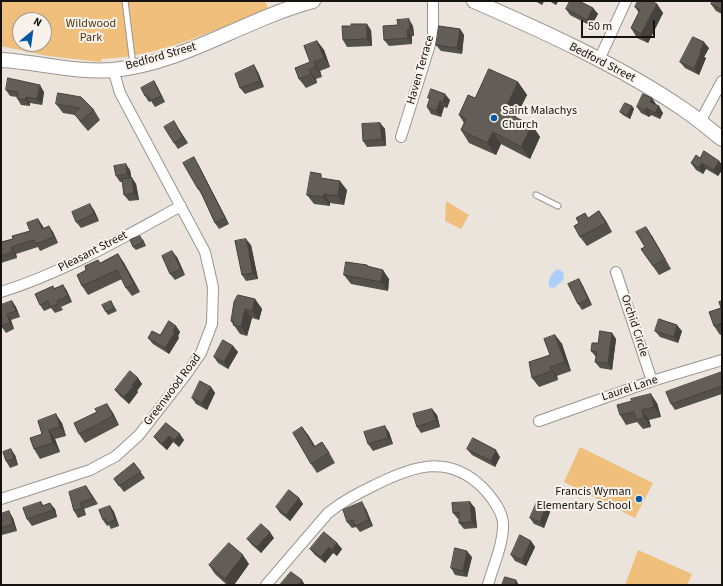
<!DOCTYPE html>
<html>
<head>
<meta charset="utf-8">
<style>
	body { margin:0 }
	#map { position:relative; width:723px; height:586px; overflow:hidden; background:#eae4dc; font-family:"Source Sans 3",sans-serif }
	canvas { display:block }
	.frame { position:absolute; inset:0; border:2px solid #151210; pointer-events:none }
	.north { position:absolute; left:12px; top:12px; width:40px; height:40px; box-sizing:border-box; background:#f8f2ea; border:1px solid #9d9893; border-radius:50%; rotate:29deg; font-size:11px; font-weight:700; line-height:16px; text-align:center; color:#151210 }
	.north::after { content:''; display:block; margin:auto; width:14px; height:18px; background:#0658a6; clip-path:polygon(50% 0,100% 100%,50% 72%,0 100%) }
	.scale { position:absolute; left:581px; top:20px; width:74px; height:18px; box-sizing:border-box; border:2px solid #151210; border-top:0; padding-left:5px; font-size:12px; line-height:14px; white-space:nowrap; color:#151210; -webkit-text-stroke:3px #f8f2ea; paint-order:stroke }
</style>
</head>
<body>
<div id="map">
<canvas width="723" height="586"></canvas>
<div class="frame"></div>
<div class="north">N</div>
<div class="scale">50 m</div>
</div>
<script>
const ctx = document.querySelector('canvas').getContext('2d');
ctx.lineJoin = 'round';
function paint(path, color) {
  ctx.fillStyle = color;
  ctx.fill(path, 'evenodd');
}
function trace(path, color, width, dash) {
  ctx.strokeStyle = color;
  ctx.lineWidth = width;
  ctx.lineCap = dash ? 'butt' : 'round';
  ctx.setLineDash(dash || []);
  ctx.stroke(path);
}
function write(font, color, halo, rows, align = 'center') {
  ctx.font = font + ' "Source Sans 3",sans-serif';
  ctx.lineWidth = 4;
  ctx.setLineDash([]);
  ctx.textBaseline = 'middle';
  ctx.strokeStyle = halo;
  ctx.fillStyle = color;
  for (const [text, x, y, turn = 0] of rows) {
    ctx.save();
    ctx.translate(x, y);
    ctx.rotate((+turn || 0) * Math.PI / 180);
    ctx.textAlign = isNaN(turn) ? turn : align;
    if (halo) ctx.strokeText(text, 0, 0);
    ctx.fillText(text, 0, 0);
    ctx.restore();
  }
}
paint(new Path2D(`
	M1 1H265L268 8C214 30 161 57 101 59V62L48 56 1 46ZM20 20H44V44H20Z
	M446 201 469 215 461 229 445 221Z
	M580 447 653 483 635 518 564 482Z
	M638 550 692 574 687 585H625Z`), '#f0bf7c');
paint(new Path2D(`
	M557 269 563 272 564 279 554 288 549 287C548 279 551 274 557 269Z`), '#accef8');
const service = new Path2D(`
	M125 1 133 65
	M536 195 558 206`);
const minor = new Path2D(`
	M599 60 626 1
	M700 122 722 81
	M401 137 433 35V1
	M616 272 652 381
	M1 292C65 272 122 238 181 206
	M539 421 652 381 722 360
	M1 499 90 470 116 456 139 435 185 376 201 353 212 324 213 287 205 252 120 93 113 69
	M266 585 328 513C343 501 358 493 375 485 413 466 449 453 484 489 492 498 502 510 503 523 504 543 493 566 488 585`);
const secondary = new Path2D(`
	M474 1C543 31 622 67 683 109 697 118 709 129 722 139
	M1 60C38 62 75 73 113 70 184 63 245 19 313 1`);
trace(service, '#9b958e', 7);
trace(minor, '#9b958e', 12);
trace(secondary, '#9b958e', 16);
trace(service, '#fff', 5);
trace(minor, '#fff', 10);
trace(secondary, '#fff', 14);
paint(new Path2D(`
	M535 1H544L542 5Z
	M549 1H558L556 5Z
	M722 1V14L716 11 711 4Z
	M657 4 663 13 648 43 637 38 631 28 639 13 635 7Z
	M593 8 598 14 591 26 570 15 566 9Z
	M398 25 413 26 414 36H412V44L389 46 384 40Z
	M460 29 464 35 462 54 441 51 436 45Z
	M371 30 372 46 347 47 343 40Z
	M317 41 324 50 330 67 320 71 322 77 316 79 317 83 306 88 299 79 310 62Z
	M709 48 704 57 706 58 699 75 685 68 680 62Z
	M258 72 264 87 245 94 240 88Z
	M154 81 158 88 165 102 155 107 151 101 149 102 145 96Z
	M518 82 527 95 515 118 532 125 540 137 530 159 501 144 496 155 469 143 461 130 464 123 459 115 475 98Z
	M6 90 44 92 42 105 30 103V106L21 105 17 98V97L10 96Z
	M428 98 450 100 447 108 444 107 441 117 431 114 427 107 430 99Z
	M652 98 656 105 663 113 660 119 651 115 649 117 641 113 637 107Z
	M56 104 94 110 100 120 88 131 81 123 75 115 63 113Z
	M632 106 634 109 630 119 623 115 620 112Z
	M380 123 385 129 386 146 367 147 363 141Z
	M178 128 188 143 178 149 174 143Z
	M700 158 719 161 722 165V170L718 176 706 169 703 174 696 170 691 163Z
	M198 164 229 224 219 229 215 223 202 195 198 189Z
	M130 170 131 178H132L136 184 139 200 129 201 124 195 122 182H120L116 176Z
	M324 178 347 190 344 205 330 203V206L314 204 307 195Z
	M94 210 99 221 81 228 76 222Z
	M599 211 606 221 612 232 587 246 580 237 588 218Z
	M38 219 44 228 53 232 58 243 40 251 38 247 16 254 17 258 1 263V242L13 239 30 231Z
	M652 236 671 269 659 275 641 249 645 247Z
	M143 239 146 246 136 250 133 247Z
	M251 245 258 279 246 281 242 275Z
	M118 254 124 263 140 292 132 296 126 288 122 279 88 295 82 286 86 270 98 260 100 263Z
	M177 257 185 275 175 280 170 274Z
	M367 265 369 267 389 279 388 291 351 284 344 275Z
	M579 279 583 286 592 305 582 310 578 304Z
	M63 285 67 291 72 302 61 307 63 310 55 313 51 308 44 311 40 305 53 286 54 288Z
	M255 299 262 309 259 320 252 318 247 336 240 334 231 321Z
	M12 301 16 307 20 317 11 320 14 329 6 333 1 326Z
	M111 301 117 311 108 315 106 312Z
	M722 301V334L720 335 714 326 721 308Z
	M176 326 180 332 178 336 179 338 169 354 153 344 148 338 160 335Z
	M655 331H682L678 343 660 337Z
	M612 333 616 339 612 370 600 368 595 362 596 357 591 351 598 343Z
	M555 335 562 344 571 371 557 376 558 380 539 387 532 378 550 355Z
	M233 346 238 352 228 369 218 363 214 357Z
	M722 372V394L675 410 671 404Z
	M138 378 142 384 137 391 138 392 129 404 120 396 115 390Z
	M211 387 215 393 207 410 196 404 192 398Z
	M657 403 661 417 649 420 651 427 643 429 637 422 626 425 620 415Z
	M107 404 113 413 119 425 85 443 79 434 97 412Z
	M432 409 437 415 440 427 421 433 417 427Z
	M38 421 62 423 66 436 55 439 60 452 40 459 34 449 42 434Z
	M166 423 184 440 179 447 173 442 167 450 159 443 154 437Z
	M302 427 315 447 322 442 335 463 317 473 311 464Z
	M389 432 393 444 373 451 368 444Z
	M467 449 500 457 495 467 472 455Z
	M15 455 18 465 10 468 6 461Z
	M134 463 145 478 124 492 114 479Z
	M86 486 98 504 84 509 86 515 78 518 74 511Z
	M299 498 303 504 290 521 280 513 276 507Z
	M41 502 43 505 55 509 57 517 32 526 27 519Z
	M470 502 475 508 477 528 464 529 459 523V519H458L453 513Z
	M110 506 114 512 119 526 111 529 109 525 107 526 103 520Z
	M546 506 550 512 544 528 534 524 530 518Z
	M366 509 373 526 360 532 356 527 352 528 347 522Z
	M1 514 13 518 17 531 2 535 1 534Z
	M274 538 261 553 252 545 247 539Z
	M531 541 535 547 526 566 515 561 511 555Z
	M337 543 342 549 337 556 333 553 325 563 315 555 310 549Z
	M472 557 467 577 455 575 451 568Z
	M249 564 234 585H227L215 574 209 565Z`), '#54504a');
paint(new Path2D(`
	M540 1H544L542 5Z
	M554 1H558L556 5Z
	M657 4 663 13 648 43 641 34Z
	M593 8 598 14 591 26 587 20Z
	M409 19 413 26 414 36 410 30Z
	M367 24 371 30 372 46 367 39Z
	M460 29 464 35 462 54 457 48Z
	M407 30 412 36V44L408 38Z
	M317 41 324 50 330 67 324 58Z
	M704 42 709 48 704 57 706 58 699 75 694 69 700 51Z
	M314 62 320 71 322 77 316 67Z
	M254 65 258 72 264 87 260 81Z
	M309 70 316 79 317 83 311 74Z
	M154 81 158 88 165 102 161 96Z
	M518 82 527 95 512 125 504 112Z
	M40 85 44 92 42 105 37 99Z
	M445 94 450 100 447 108 443 102Z
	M26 97 30 103V106L25 100Z
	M652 98 656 104 654 108 650 102Z
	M440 101 444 107 441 117 436 111Z
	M632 106 634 109 630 119 627 116Z
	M659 106 663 113 660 119 655 113Z
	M646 108 651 115 649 117 645 111Z
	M174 121 178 128 188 143 183 137Z
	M380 123 385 129 386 146 382 139Z
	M532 125 540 137 530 159 521 147Z
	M493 132 501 144 496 155 487 143Z
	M194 157 198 164 229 224 225 218Z
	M719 161 722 165V170L718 176 714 170Z
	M702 163 706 169 703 174 699 168Z
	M126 164 130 170 132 180 127 174Z
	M132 178 136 184 139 200 134 193Z
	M340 181 347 190 344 205 338 196Z
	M324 194 330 203V206L323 197Z
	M90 204 94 210 99 221 94 214Z
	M599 211 606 221 612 232 606 223Z
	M38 219 42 225 47 235 42 229Z
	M49 226 53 232 58 243 54 237Z
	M646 227 652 236 671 269 665 259Z
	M246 239 251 245 258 279 253 273Z
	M11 247 16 254 17 258 13 252Z
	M172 251 177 257 185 275 181 269Z
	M118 254 124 263 140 292 134 284Z
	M383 270 389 279 388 291 381 282Z
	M579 279 583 286 592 305 588 299Z
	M63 285 67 291 72 302 68 296Z
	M255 299 262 309 259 320 252 311Z
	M12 301 16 307 20 317 16 311Z
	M245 309 252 318 247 336 241 327Z
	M7 314 11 320 14 329 10 323Z
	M677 325 682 331 678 343 674 337Z
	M176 326 180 332 178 336 179 338 169 354 165 348 173 331Z
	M612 333 616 339 612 370 608 363Z
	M555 335 562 344 571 371 565 362Z
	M233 346 238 352 228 369 224 362Z
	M550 367 557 376 558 380 552 371Z
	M138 378 142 384 137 391 138 392 129 404 124 397 132 385Z
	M211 387 215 393 207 410 202 403Z
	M651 394 657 403 661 417 654 407Z
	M107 404 113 413 119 425 113 416Z
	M432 409 437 415 440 427 436 420Z
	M642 410 649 420 651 427 644 418Z
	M56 414 62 423 66 436 60 427Z
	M385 426 389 432 393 444 388 438Z
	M302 427 309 436 321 456 314 447Z
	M49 430 55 439 60 452 53 443Z
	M180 434 184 440 179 447 174 440Z
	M169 436 173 442 167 450 162 444Z
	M322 442 329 452 335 463 329 453Z
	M11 449 15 455 18 465 14 459Z
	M496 450 500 457 495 467 491 461Z
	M86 486 98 504 93 498Z
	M299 498 303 504 290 521 286 515Z
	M362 502 366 509 373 526 369 520Z
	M470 502 475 508 477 528 472 522Z
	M50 503 55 509 57 517 53 510Z
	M80 503 84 509 86 515 82 508Z
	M110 506 114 512 119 526 115 520Z
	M546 506 550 512 544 528 540 522Z
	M9 511 13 518 17 531 13 524Z
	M270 532 274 538 261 553 257 547Z
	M531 541 535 547 526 566 522 560Z
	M337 543 342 549 337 556 332 550Z
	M329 547 333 553 325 563 321 557Z
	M467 551 472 557 467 577 463 571Z
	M243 555 249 564 234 585H229L225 579Z
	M302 580 305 585H298Z
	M516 580 519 585H515Z`), '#45413c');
const building = new Path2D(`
	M570 1H579L593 8 587 20 566 9Z
	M638 1H651L657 4 641 34 631 28 640 10 635 7Z
	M713 1H722V10L711 4Z
	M409 19 410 30H407L408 38 384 40 383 26 398 25 397 20Z
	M351 24H367V39L343 40 342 26H352Z
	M439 26 460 29 457 48 436 45Z
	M693 37 704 42 700 51 701 52 694 69 680 62Z
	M317 41 324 58 314 62 316 67 309 70 311 74 299 79 295 68 310 62 304 46Z
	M254 65 260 81 240 88 235 74Z
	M489 69 518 82 504 112 532 125 521 147 493 132 487 143 461 130 466 119 459 115 468 95 475 98Z
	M8 78 40 85 37 99 26 97 25 100 17 98 18 92 6 90Z
	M154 81 161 96 150 101 147 95 145 96 141 88Z
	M431 89 445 94 443 102 440 101 436 111 427 107 430 98H428Z
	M58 93 81 97 94 110 81 121 74 114 80 108 56 104Z
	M643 94 652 98 650 102 659 106 655 113 646 108 645 111 637 107Z
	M625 103 632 106 627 116 620 112Z
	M174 121 183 137 174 143 164 127Z
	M380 123 382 139 363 141 362 124Z
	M704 151 719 161 714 170 702 163 699 168 691 163 696 155 700 158Z
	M194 157 225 218 215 223 199 188 198 189 183 163Z
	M126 164 127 174 116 176 114 166Z
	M311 172 321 174V178L340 181 338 196 324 194 323 197 307 195Z
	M132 178 134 193 124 195 122 179Z
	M90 204 94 214 76 222 72 212Z
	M599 211 606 223 580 237 574 226 579 223 576 218 585 213 588 218Z
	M38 219 42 229 49 226 54 237 36 244 34 240 11 247 13 252 1 256V242L13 239 12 236 30 231 27 223Z
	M646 227 665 259 653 266 641 249 645 247 636 232Z
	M140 236 143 242 133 247 130 240Z
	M246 239 253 273 242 275 235 241Z
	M172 251 181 269 170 274 162 256Z
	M118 254 134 284 126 288 117 270 82 286 77 275 86 270 85 266 98 260 100 263Z
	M346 262 367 265V266L383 270 381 282 344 275Z
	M579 279 588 299 578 304 568 284Z
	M63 285 68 296 57 301 58 304 50 307 48 301 40 305 35 294 53 286 54 289Z
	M238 295 255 299 252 311 245 309 241 327 233 325 234 322 231 321 234 302Z
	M12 301 16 311 7 314 10 323 1 326V305Z
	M111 301 114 308 106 312 102 305Z
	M722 301V323L714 326 709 312 721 308 719 302Z
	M659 319 677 325 674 337 655 331Z
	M169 321 176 326 173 331 175 332 165 348 148 338 152 331 160 335Z
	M600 331 612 333 608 363 595 362 597 352 591 351 592 343H598Z
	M555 335 565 362 550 367 552 371 532 378 529 362 550 355 544 339Z
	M223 340 233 346 224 362 214 357Z
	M130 371 138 378 132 385 134 386 124 397 115 390Z
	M722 372V386L671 404 666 392Z
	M200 381 211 387 202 403 192 398Z
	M651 394 654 407 642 410 644 418 636 420 634 412 620 415 617 405 632 401 631 399Z
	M107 404 113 416 79 434 74 423 97 412 95 409Z
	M432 409 436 420 417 427 413 414Z
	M56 414 60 427 49 430 53 443 34 449 30 438 42 434 38 421Z
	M166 423 180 434 174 440 169 436 162 444 154 437Z
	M385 426 388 438 368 444 364 432Z
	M302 427 314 447 322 442 329 453 311 464 293 433Z
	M473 438 496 450 491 461 467 449Z
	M11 449 14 459 6 461 3 452Z
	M134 463 141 472 119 486 114 479Z
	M86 486 93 498 80 503 82 508 74 511 69 492Z
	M289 490 299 498 286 515 276 507Z
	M41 502 42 506 50 503 53 510 27 519 23 508Z
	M362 502 369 520 355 526 353 520 347 522 343 510Z
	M470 502 472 522 459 523V512L453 513 452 503Z
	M537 502 546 506 540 522 530 518Z
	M110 506 115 520 107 523 105 519 103 520 99 510Z
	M9 511 13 524 1 528V514Z
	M261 524 270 532 257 547 247 539Z
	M324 532 337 543 332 550 329 547 321 557 310 549Z
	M520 535 531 541 522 560 511 555Z
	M229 543 243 555 225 579 209 565Z
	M455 548 467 551 463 571 451 568Z
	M291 572 302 580 298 585H280Z
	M505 577 516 580 515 585H502Z`);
paint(building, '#625d56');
trace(building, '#45413c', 1);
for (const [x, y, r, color] of [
	[494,118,4,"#0658a6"],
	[639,499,4,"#0658a6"]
]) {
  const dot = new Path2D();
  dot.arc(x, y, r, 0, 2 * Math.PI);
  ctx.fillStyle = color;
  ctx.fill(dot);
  trace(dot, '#f8f2ea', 1.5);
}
write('12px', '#4c3513', '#f8f2ea', [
	["Wildwood",91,24],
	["Park",91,38]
]);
write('12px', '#151210', '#f8f2ea', [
	["Bedford Street",161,57,-16],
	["Bedford Street",602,63,27],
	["Haven Terrace",421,70,-74],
	["Pleasant Street",93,252,-27],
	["Orchid Circle",634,326,72],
	["Laurel Lane",630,389,-18],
	["Greenwood Road",173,390,-53]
]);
write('12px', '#151210', '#f8f2ea', [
	["Saint Malachys",502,111],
	["Church",502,125],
	["Francis Wyman",631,492,"right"],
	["Elementary School",631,506,"right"]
], 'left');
</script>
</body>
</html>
